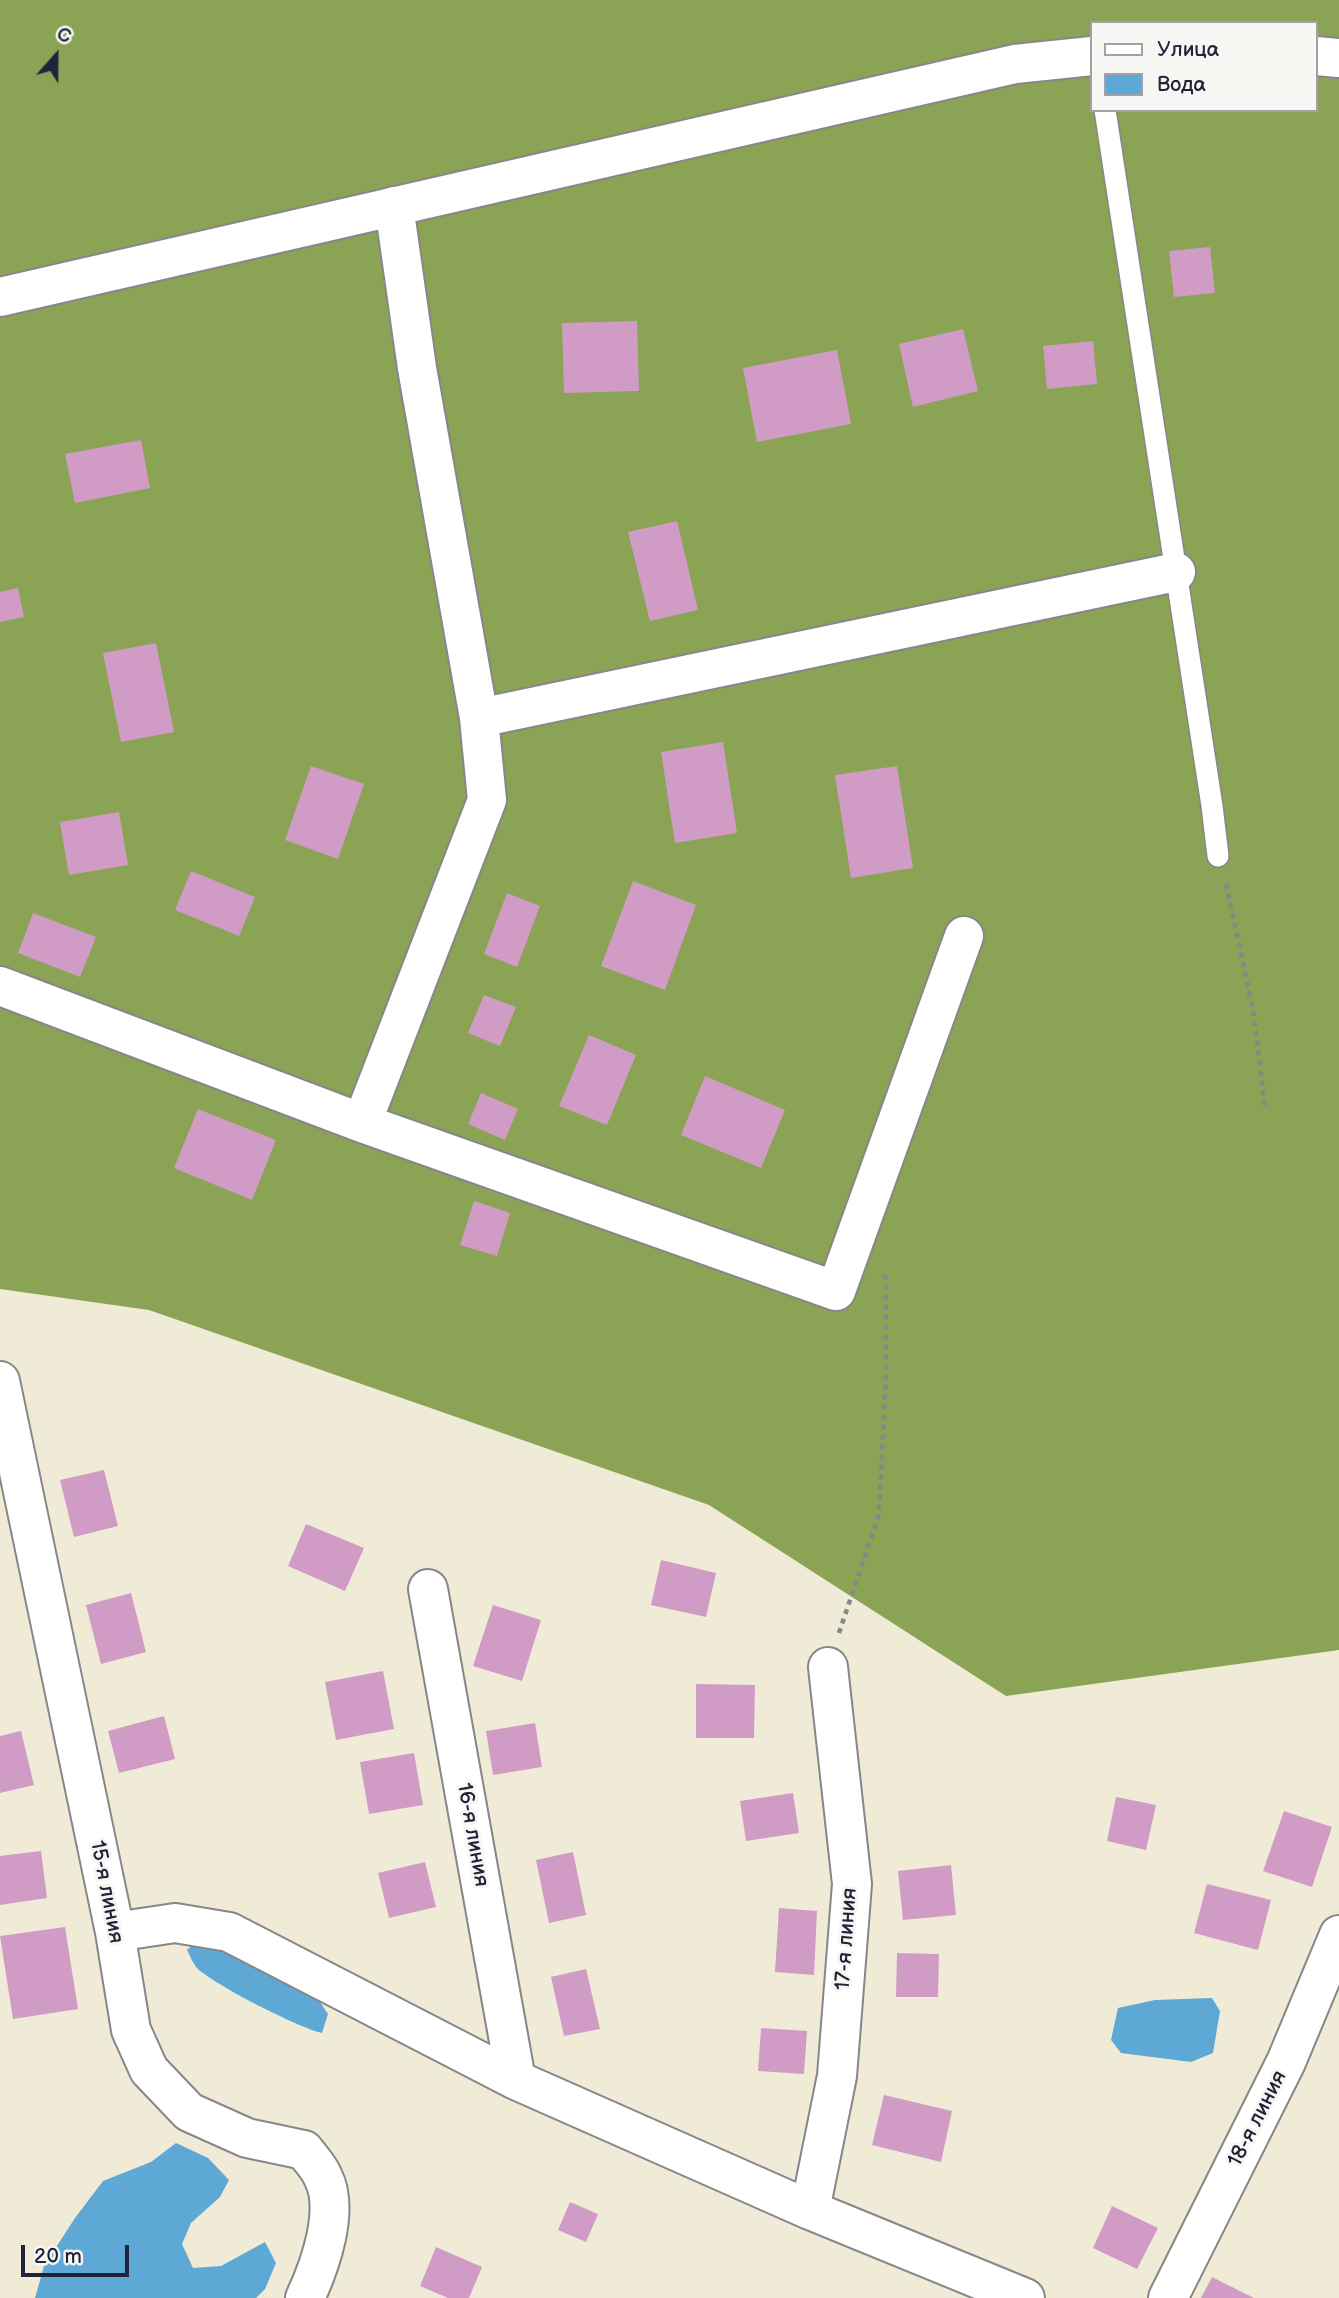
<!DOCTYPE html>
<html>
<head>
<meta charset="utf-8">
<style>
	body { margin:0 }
	#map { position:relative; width:1339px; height:2298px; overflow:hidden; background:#efebd7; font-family:"Balsamiq Sans",sans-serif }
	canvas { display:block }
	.legend { position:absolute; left:1090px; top:21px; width:228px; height:91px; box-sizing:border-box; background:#f6f6f2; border:2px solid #a1a1a9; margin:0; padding:9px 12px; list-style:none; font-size:21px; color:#22223b }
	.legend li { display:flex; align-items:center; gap:14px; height:35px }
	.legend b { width:35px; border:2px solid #a1a1a9 }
	.north { position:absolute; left:21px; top:21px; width:70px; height:70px; -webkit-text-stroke:5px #f6f6f2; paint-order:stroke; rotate:21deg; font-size:19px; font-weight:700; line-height:28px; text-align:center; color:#22223b }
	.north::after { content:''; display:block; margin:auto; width:24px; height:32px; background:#22223b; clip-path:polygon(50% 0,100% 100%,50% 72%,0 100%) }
	.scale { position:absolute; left:21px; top:2245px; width:108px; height:32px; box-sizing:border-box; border:4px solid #22223b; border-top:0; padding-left:9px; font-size:21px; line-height:24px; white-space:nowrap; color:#22223b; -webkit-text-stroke:5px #f6f6f2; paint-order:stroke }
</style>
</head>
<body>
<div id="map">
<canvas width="1339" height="2298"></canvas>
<ul class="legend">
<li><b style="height:9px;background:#fff"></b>Улица</li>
<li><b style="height:19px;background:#5ea8d6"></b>Вода</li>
</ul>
<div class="north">С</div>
<div class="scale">20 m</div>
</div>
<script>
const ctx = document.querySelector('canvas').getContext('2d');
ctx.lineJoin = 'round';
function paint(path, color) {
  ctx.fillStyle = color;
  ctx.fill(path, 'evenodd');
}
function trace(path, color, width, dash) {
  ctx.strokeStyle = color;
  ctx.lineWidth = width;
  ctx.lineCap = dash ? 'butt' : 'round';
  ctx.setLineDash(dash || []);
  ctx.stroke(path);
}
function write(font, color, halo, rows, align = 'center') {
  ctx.font = font + ' "Balsamiq Sans",sans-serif';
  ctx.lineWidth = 6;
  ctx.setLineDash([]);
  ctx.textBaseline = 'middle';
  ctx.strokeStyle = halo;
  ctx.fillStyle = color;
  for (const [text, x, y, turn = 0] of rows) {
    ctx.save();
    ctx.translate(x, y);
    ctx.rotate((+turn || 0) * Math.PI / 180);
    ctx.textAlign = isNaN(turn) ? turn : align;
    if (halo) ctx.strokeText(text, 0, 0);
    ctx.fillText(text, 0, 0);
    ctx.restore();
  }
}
paint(new Path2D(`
	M0 0H1339V1650L1006 1696 709 1505 149 1310 0 1289ZM1092 23H1316V110H1092Z`), '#8aa354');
paint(new Path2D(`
	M195 1943 216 1945 320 2002 328 2014 322 2033C297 2027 217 1986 198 1969 193 1964 190 1956 187 1950Z
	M1212 1998 1220 2011 1213 2053 1191 2062 1121 2053 1111 2040 1118 2008 1155 2000Z
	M176 2143 208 2158 229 2180 220 2197 191 2223 182 2244 193 2268 221 2266 265 2242 276 2263 265 2289 256 2298H35L44 2266 75 2218 103 2181 151 2162Z`), '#5ea8d6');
paint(new Path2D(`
	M1210 247 1215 293 1174 297 1169 251Z
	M637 321 639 391 564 393 562 323Z
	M963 329 978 391 913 407 899 344Z
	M1093 341 1097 384 1047 389 1043 346Z
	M837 350 851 424 757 442 743 368Z
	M141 440 150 488 75 503 65 454Z
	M677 521 698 610 650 621 628 532Z
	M18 588 24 617 0 622V592Z
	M156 643 174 732 121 742 103 653Z
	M723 742 737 833 675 843 661 752Z
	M311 766 364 784 338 859 285 840Z
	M897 766 913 868 851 878 835 775Z
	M119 812 128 865 69 875 60 822Z
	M191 871 255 897 239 936 175 910Z
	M633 881 696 905 665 990 601 966Z
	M507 893 540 906 517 967 484 954Z
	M33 913 96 937 80 977 18 953Z
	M484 995 516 1007 500 1046 468 1033Z
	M589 1035 636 1055 607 1125 559 1106Z
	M705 1076 785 1110 761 1168 681 1135Z
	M481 1093 518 1109 505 1140 468 1124Z
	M198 1109 276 1140 252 1200 174 1168Z
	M474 1201 510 1213 497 1256 460 1245Z
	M104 1470 118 1526 74 1537 60 1480Z
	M306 1524 364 1548 345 1591 288 1566Z
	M661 1560 716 1573 706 1617 651 1605Z
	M131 1593 146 1652 101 1664 86 1605Z
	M493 1605 541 1620 522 1681 473 1666Z
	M383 1671 394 1729 336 1740 325 1682Z
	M696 1684 755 1685 754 1738H696Z
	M164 1716 175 1759 119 1773 108 1731Z
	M535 1723 542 1767 493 1775 486 1731Z
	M21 1731 34 1785 0 1793V1736Z
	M414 1753 423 1805 369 1814 360 1762Z
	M793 1793 799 1833 746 1841 740 1801Z
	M1116 1797 1156 1805 1146 1850 1107 1841Z
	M1284 1811 1332 1827 1312 1887 1263 1871Z
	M41 1851 47 1898 0 1905V1856Z
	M573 1852 586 1915 549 1923 536 1860Z
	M425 1862 436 1907 389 1918 378 1873Z
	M951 1865 956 1915 903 1920 898 1871Z
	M1207 1884 1271 1900 1258 1950 1194 1933Z
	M779 1908 817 1911 814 1975 775 1972Z
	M65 1927 78 2009 13 2019 0 1936Z
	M897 1953 939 1954 938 1997H896Z
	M586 1969 600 2029 564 2036 551 1977Z
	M761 2028 807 2031 804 2074 758 2071Z
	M884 2095 952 2111 941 2162 872 2145Z
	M570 2202 598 2214 586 2242 558 2230Z
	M1112 2206 1158 2228 1137 2269 1093 2248Z
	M436 2247 482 2267 469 2298H448L420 2286Z
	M1212 2277 1254 2298H1201Z`), '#d09cc6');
const service = new Path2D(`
	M1105 110 1212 806 1218 856`);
const minor = new Path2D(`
	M479 718 1176 572
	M0 986 362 1123 836 1291 964 936
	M362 1123 487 800 479 718 417 368 394 206
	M0 1381 115 1932 131 2030 149 2070 189 2112 247 2138 304 2150C310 2158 319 2167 323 2177 340 2210 320 2266 305 2298
	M428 1589 516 2080
	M115 1932 175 1923 229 1932 516 2080 810 2210 1025 2298
	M810 2210 837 2076 852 1884 828 1667
	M1168 2298 1286 2062 1339 1935`);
const tertiary = new Path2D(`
	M1316 56 1339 58
	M0 297 1015 64 1092 56`);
trace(service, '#888689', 24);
trace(minor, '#888689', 42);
trace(tertiary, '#888689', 42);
trace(new Path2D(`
	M1226 884 1253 1010 1265 1106
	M839 1633 879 1514 886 1375V1279L882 1271`), '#888689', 4.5, [5, 5]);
trace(service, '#fff', 21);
trace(minor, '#fff', 38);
trace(tertiary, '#fff', 38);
write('21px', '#22223b', '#f6f6f2', [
	["16-я линия",472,1835,80],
	["15-я линия",106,1892,79],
	["17-я линия",847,1939,-86],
	["18-я линия",1258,2119,-63]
]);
</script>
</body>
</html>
